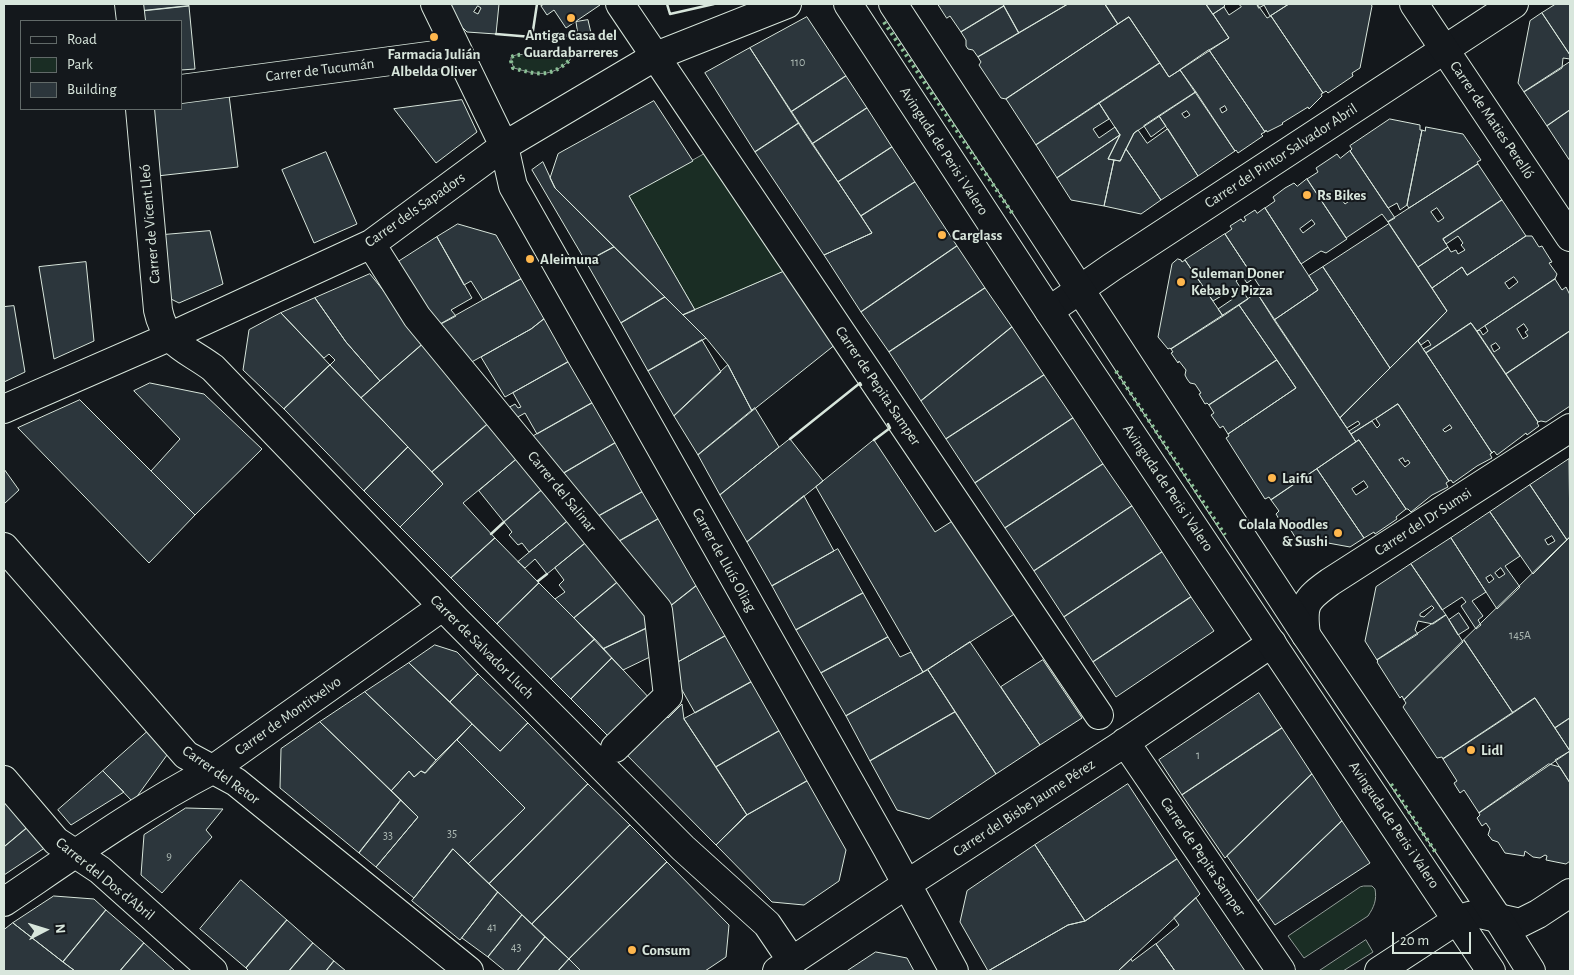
<!DOCTYPE html>
<html>
<head>
<meta charset="utf-8">
<style>
	body { margin:0 }
	#map { position:relative; width:1574px; height:975px; overflow:hidden; background:#14181c; font-family:"Alegreya Sans",sans-serif }
	canvas { display:block }
	.frame { position:absolute; inset:0; border:5px solid #d8e6dc; pointer-events:none }
	.legend { position:absolute; left:20px; top:20px; width:162px; height:90px; box-sizing:border-box; background:#14181c; border:1px solid #626a69; margin:0; padding:6px 9px; list-style:none; font-size:15px; color:#d8e6dc }
	.legend li { display:flex; align-items:center; gap:10px; height:25px }
	.legend b { width:25px; border:1px solid #626a69 }
	.north { position:absolute; left:20px; top:905px; width:50px; height:50px; -webkit-text-stroke:4px #14181c; paint-order:stroke; rotate:85deg; font-size:14px; font-weight:700; line-height:20px; text-align:center; color:#d8e6dc }
	.north::after { content:''; display:block; margin:auto; width:18px; height:22px; background:#d8e6dc; clip-path:polygon(50% 0,100% 100%,50% 72%,0 100%) }
	.scale { position:absolute; left:1392px; top:932px; width:79px; height:22px; box-sizing:border-box; border:2px solid #d8e6dc; border-top:0; padding-left:6px; font-size:15px; line-height:18px; white-space:nowrap; color:#d8e6dc; -webkit-text-stroke:4px #14181c; paint-order:stroke }
</style>
</head>
<body>
<div id="map">
<canvas width="1574" height="975"></canvas>
<div class="frame"></div>
<ul class="legend">
<li><b style="height:6px;background:#14181c"></b>Road</li>
<li><b style="height:14px;background:#1a2d24"></b>Park</li>
<li><b style="height:14px;background:#2c363c"></b>Building</li>
</ul>
<div class="north">N</div>
<div class="scale">20 m</div>
</div>
<script>
const ctx = document.querySelector('canvas').getContext('2d');
ctx.lineJoin = 'round';
function paint(path, color) {
  ctx.fillStyle = color;
  ctx.fill(path, 'evenodd');
}
function trace(path, color, width, dash) {
  ctx.strokeStyle = color;
  ctx.lineWidth = width;
  ctx.lineCap = dash ? 'butt' : 'round';
  ctx.setLineDash(dash || []);
  ctx.stroke(path);
}
function write(font, color, halo, rows, align = 'center') {
  ctx.font = font + ' "Alegreya Sans",sans-serif';
  ctx.lineWidth = 4;
  ctx.setLineDash([]);
  ctx.textBaseline = 'middle';
  ctx.strokeStyle = halo;
  ctx.fillStyle = color;
  for (const [text, x, y, turn = 0] of rows) {
    ctx.save();
    ctx.translate(x, y);
    ctx.rotate((+turn || 0) * Math.PI / 180);
    ctx.textAlign = isNaN(turn) ? turn : align;
    if (halo) ctx.strokeText(text, 0, 0);
    ctx.fillText(text, 0, 0);
    ctx.restore();
  }
}
const green = new Path2D(`
	M565 52 569 54 571 56 570 60C550 78 538 75 514 68L511 61V57L516 55Z
	M708 152 785 271 695 310 629 196Z
	M1364 886H1372L1375 889C1377 900 1374 907 1368 916L1304 958 1288 936 1360 887Z
	M1366 940 1373 952 1343 971H1319Z`);
paint(green, '#1a2d24');
trace(green, '#939e99', 1);
const building = new Path2D(`
	M141 4H188L189 6 142 11Z
	M449 4H499L496 34 467 32 461 26ZM478 6 481 8 478 14 474 12Z
	M545 4H599L600 5 566 28 554 10 547 15 541 6Z
	M938 4H1003L1004 6 961 32 950 16 947 18Z
	M1003 4H1068L1019 33Z
	M1068 4H1105L1118 24 1006 99 1001 98 979 65 981 62 978 57Z
	M1105 4H1206L1229 38 1169 77 1129 17 1118 24Z
	M1206 4H1223L1225 6 1213 14Z
	M1239 4H1257L1267 18 1271 16 1323 93 1321 94 1322 96 1309 109 1308 107 1282 123 1283 124 1267 132 1266 130 1265 132 1209 50 1229 38 1213 14 1224 7 1229 15 1241 7Z
	M1257 4H1289L1270 16 1264 5 1259 8Z
	M1289 4H1371L1372 6 1360 68 1352 73 1353 76 1328 93 1326 91 1323 93 1271 16Z
	M1556 4H1570V55L1542 13Z
	M189 6 195 69 181 70V21H143L142 11Z
	M1004 6 1019 33 978 57 973 50 968 49 966 46V40L961 32Z
	M1542 13 1570 55V59L1563 58 1562 68 1524 92 1518 83 1530 21Z
	M807 17 846 76 791 112 750 48Z
	M1129 17 1160 63 1036 145 1006 99Z
	M588 20 591 33 578 35 576 22Z
	M750 48 799 123 755 152 705 73Z
	M1209 50 1265 132 1261 134 1263 136 1238 153 1236 150 1235 151 1180 70ZM1225 106 1227 110 1222 113 1220 109Z
	M1570 62V110L1547 126 1524 92Z
	M1160 63 1169 77 1180 70 1196 92 1134 133 1120 161 1108 159 1120 135 1099 103Z
	M846 76 867 108 812 144 791 112Z
	M1196 92 1235 151 1198 176 1159 116ZM1187 111 1190 115 1185 118 1182 114Z
	M229 95 238 167 157 176 150 109H181V101Z
	M462 100 477 132 436 163 394 109Z
	M654 101 693 161 629 196 695 310 683 315 555 188 550 178 558 154Z
	M1099 103 1109 119 1093 129 1099 138 1115 127 1120 135 1057 178 1036 145Z
	M867 108 892 147 838 182 812 144Z
	M1570 110V161L1547 126Z
	M1159 116 1166 126 1151 137 1144 126Z
	M1390 119 1420 125V130H1422L1407 205 1400 210 1397 203 1388 208 1350 151 1352 149 1350 146Z
	M799 123 872 233 824 255 755 152Z
	M1426 127 1463 134 1481 160 1477 162 1478 164 1409 208 1407 205 1408 199 1422 130 1425 131Z
	M1168 129 1198 176 1161 200 1126 149 1134 133 1138 130 1147 143Z
	M1120 135 1108 159 1114 160 1104 206 1071 200 1057 178Z
	M892 147 915 182 861 216 838 182Z
	M1126 149 1161 200 1141 214 1104 206 1114 160 1120 161Z
	M1350 151 1395 218 1388 222 1382 214 1346 238 1307 179 1318 172 1316 168 1337 154 1340 158ZM1356 192 1358 195 1345 204 1342 200Z
	M326 152 357 224 314 243 282 170Z
	M543 162 555 188 614 247 586 262 532 170Z
	M1478 164 1502 200 1443 239 1448 247 1418 267 1388 222ZM1437 208 1444 218 1438 222 1431 212Z
	M1307 179 1347 239 1326 253 1321 251 1301 264 1265 208 1275 201 1273 197 1285 188 1294 183 1297 186ZM1312 220 1315 224 1303 233 1300 229Z
	M915 182 957 246 861 312 824 255 872 233 861 216Z
	M1502 200 1526 236 1467 275 1462 267 1432 288 1418 267 1448 247 1451 252 1456 250 1458 254 1465 250 1461 245 1463 243 1458 236 1446 244 1443 239Z
	M1265 208 1318 290 1274 320 1257 293 1262 290 1225 234 1232 229 1230 226 1241 219 1243 222 1246 220 1244 217 1255 210 1257 213Z
	M458 224 496 235 521 279 483 300 471 281 464 285 437 237Z
	M1389 224 1447 311 1390 368 1323 267Z
	M210 231 223 284 179 303 169 298 163 235Z
	M1225 234 1254 278 1247 283 1242 276 1236 281 1248 299 1223 316 1218 309 1237 296 1233 290 1229 293 1228 292 1213 301 1185 260Z
	M1526 236H1532L1539 247 1542 246 1545 251 1552 262 1549 263 1557 274 1555 279 1477 331 1471 323 1426 353 1423 349 1431 345 1428 340 1421 345 1418 341 1447 311 1432 288 1462 267 1467 275ZM1514 277 1518 282 1509 289 1505 283Z
	M437 237 472 298 451 310 456 316 439 325 423 306 398 262Z
	M957 246 985 288 889 352 861 312Z
	M614 247 665 297 621 323 586 262Z
	M1178 259 1181 260 1182 262 1185 260 1223 316 1171 349 1170 348 1168 349 1158 337 1172 264Z
	M86 262 94 341 54 359 39 267Z
	M1323 267 1390 368 1340 418 1274 320 1318 290 1309 276Z
	M785 271 836 344 752 411 728 365 706 338 683 315Z
	M370 274 425 342 380 381 346 342 315 298Z
	M521 279 544 319 531 329 468 364 439 325Z
	M1555 279 1562 290 1566 287 1570 295V331L1506 374 1477 331 1480 330 1483 335 1488 331 1485 326ZM1524 324 1528 330 1525 332 1528 336 1523 339 1517 329ZM1496 343 1500 348 1494 352 1491 346Z
	M985 288 1012 327 921 401 889 352Z
	M1257 293 1356 442 1271 500 1269 497 1265 499 1226 438 1229 436 1228 434 1296 388 1239 305Z
	M665 297 706 338 648 371 621 323Z
	M315 298 346 342 380 381 361 398 330 365 335 360 329 354 324 358 281 313Z
	M1239 305 1277 360 1209 405 1207 403 1205 404 1199 394 1201 393 1195 384 1190 383 1187 379 1185 375 1186 370 1179 361 1178 363 1171 353 1173 352 1171 349Z
	M14 306 25 372 4 382V307Z
	M281 313 330 365 284 409 243 370 249 330Z
	M544 319 568 362 505 397 481 357 531 329Z
	M1471 323 1538 422 1537 423 1539 426 1527 435 1526 433 1521 437 1497 455 1494 451 1492 453 1426 353Z
	M1012 327 1044 375 946 439 921 401Z
	M1570 331V406L1546 422 1541 421 1538 422 1506 374Z
	M702 340 721 372 674 416 648 371Z
	M1418 341 1492 453 1490 454 1492 458 1477 466 1453 483 1451 480 1449 481 1398 404 1351 434 1349 431 1360 424 1358 421 1347 428 1340 418ZM1450 425 1452 428 1445 432 1443 430Z
	M425 342 490 422 432 472 361 398Z
	M1277 360 1296 388 1228 434 1223 426 1220 428 1211 415 1214 413 1209 405Z
	M568 362 592 403 537 434 525 413 514 419 506 409 515 404 518 408 521 407 513 393Z
	M330 365 408 447 364 491 284 409Z
	M728 365 752 411 698 455 674 416Z
	M1044 375 1073 418 975 483 946 439Z
	M150 383 204 394 262 449 195 515 151 471 180 439 134 391Z
	M80 400 195 515 149 563 18 428Z
	M592 403 615 443 564 473 530 438Z
	M1398 404 1449 481 1446 483 1448 487 1432 495 1411 512 1408 509H1406L1359 440 1356 442 1351 434 1372 421 1377 428 1380 425 1376 419ZM1403 458 1405 462 1408 460 1410 463 1405 467 1399 460Z
	M755 408 779 447 720 495 698 455Z
	M1073 418 1103 464 1005 528 975 483Z
	M490 422 519 457 463 503 495 538 451 578 400 527 443 484 432 472Z
	M790 439 823 481 747 542 720 495Z
	M874 440 935 532 954 520 1016 613 923 672 816 487Z
	M1359 440 1406 509 1396 517 1397 519 1375 534 1374 532 1364 538 1317 469ZM1364 481 1368 487 1356 495 1352 489Z
	M615 443 642 492 595 518 564 473Z
	M408 447 443 484 400 527 364 491Z
	M519 457 544 488 504 522 479 491Z
	M1569 459 1570 537 1567 540 1530 485Z
	M1103 464 1132 506 1034 571 1005 528Z
	M4 469 19 490 4 504Z
	M1317 469 1364 538 1350 547 1295 537 1287 524 1283 526 1276 514 1279 511 1271 500Z
	M1530 485 1567 540 1533 574 1490 512ZM1552 536 1555 541 1548 545 1545 540Z
	M544 488 570 519 529 552 522 543 518 545 509 535 512 532 504 522Z
	M642 492 658 519 616 543 595 518Z
	M804 496 834 551 772 586 747 542Z
	M1132 506 1162 552 1064 617 1034 571Z
	M1490 512 1520 556 1505 566 1520 587 1497 609 1451 538ZM1501 568 1505 574 1499 578 1495 573ZM1491 575 1494 579 1489 583 1486 578Z
	M570 519 588 541 547 574 535 559 525 568 518 562Z
	M658 519 696 586 668 608 616 543Z
	M1570 537V718L1555 728 1535 698 1513 713 1464 640Z
	M495 538 539 583 497 624 451 578Z
	M1451 538 1486 592 1472 601 1483 616 1478 620 1481 625 1476 629 1461 606 1466 602 1462 597 1442 610 1411 564Z
	M588 541 620 580 574 618 555 599 565 592 559 585 564 580 555 568Z
	M838 549 863 593 796 630 772 586Z
	M1162 552 1191 597 1093 662 1064 617Z
	M1411 564 1446 615 1433 624 1418 621 1415 630 1418 634 1377 660 1365 641 1376 587ZM1432 606 1434 608 1424 617 1420 616V614Z
	M620 580 643 607 647 628 603 649 574 618Z
	M539 583 595 639 551 679 497 624Z
	M696 586 725 636 676 663 668 608Z
	M863 593 888 637 821 673 796 630Z
	M1191 597 1214 631 1116 697 1093 662Z
	M1459 613 1469 628 1458 635 1449 620Z
	M1446 615 1463 642 1404 700 1402 696 1400 698 1377 662 1378 661 1377 660Z
	M647 628 652 656 623 670 603 649Z
	M725 636 751 682 695 713 678 683 675 664Z
	M888 637 900 657 911 652 923 672 846 716 821 673Z
	M595 639 612 658 571 699 551 679Z
	M1464 640 1513 713 1443 759 1442 757 1437 758 1403 707 1406 703 1404 700Z
	M970 642 1040 745 996 774 928 670Z
	M435 645 457 652 478 674 450 702 409 663Z
	M612 658 652 701 613 741 571 699Z
	M1043 660 1082 718 1040 745 1001 687Z
	M409 663 472 724 436 760 365 692Z
	M928 670 955 712 870 761 846 716Z
	M478 674 528 723 500 751 450 702Z
	M751 682 779 731 716 767 684 719Z
	M365 692 436 760 425 773 421 771 414 777 409 771 391 791 320 722Z
	M1259 693 1282 728 1182 795 1159 760Z
	M1535 698 1570 751 1479 813 1464 790 1460 793 1455 785 1454 783 1457 781 1443 759Z
	M652 702 668 718 682 704 684 719 747 815 716 845 613 741Z
	M955 712 996 774 929 819 897 810 870 761Z
	M1570 718V783L1555 760 1570 751 1555 728Z
	M320 722 401 800 359 853 280 788 281 749Z
	M528 723 588 784 489 884 468 864 525 808 457 740 472 724 500 751Z
	M1282 728 1312 774 1225 858 1182 795Z
	M779 731 807 781 747 815 716 767Z
	M147 732 167 755 133 802 103 771Z
	M457 740 525 808 468 864 453 849 414 898 376 867 418 817 391 791 409 771 414 777 421 771 425 773Z
	M1549 764 1560 767 1570 783V861L1566 864 1546 860 1547 856 1545 855 1540 858 1533 857 1525 851 1524 856 1505 853 1498 842 1492 840 1490 837 1488 835 1490 829 1486 823 1482 826 1477 818 1480 815 1479 813Z
	M103 771 124 792 71 825 58 810Z
	M1312 774 1342 821 1258 901 1227 856Z
	M807 781 846 850 839 881 804 905 772 902 716 845 745 816Z
	M588 784 630 825 532 924 489 884Z
	M1128 784 1177 859 1085 921 1035 845Z
	M4 800 28 827 4 847Z
	M401 800 418 817 376 867 359 853Z
	M186 808 223 809 206 830 212 837 162 893 141 875 144 835Z
	M1342 821 1370 863 1275 925 1258 901Z
	M630 825 667 862 569 959 532 924Z
	M28 827 46 847 4 875V847Z
	M1035 845 1085 921 1068 925 988 971 960 922 967 891Z
	M453 849 498 892 460 940 412 901Z
	M1177 859 1200 894 1118 971H988L1068 925 1085 921Z
	M667 862 729 925 726 957 705 971H581L569 959Z
	M241 880 287 920 246 968 200 929Z
	M498 892 522 915 488 957 462 938Z
	M54 896 94 899 106 910 63 962 13 923Z
	M1196 898 1245 971H1175L1156 944 1179 925 1174 918Z
	M106 910 144 943 120 971H75L63 962Z
	M522 915 545 937 517 971H505L488 957Z
	M287 920 313 943 289 971H249L246 968Z
	M13 923 63 962 75 971H4V930Z
	M545 937 569 959 558 971H517Z
	M144 943 175 971H120Z
	M313 943 334 961 326 971H289Z
	M1156 944 1175 971H1118L1131 959 1132 961Z
	M876 952 907 958 914 971H847Z
	M569 959 581 971H558Z
	M334 961 346 971H326Z`);
paint(building, '#2c363c');
trace(building, '#d8e6dc', 1);
const minor = new Path2D(`
	M129 4 131 21
	M435 4 504 146 513 186 887 848 954 971
	M620 4 1099 715
	M181 89 458 52
	M140 109 158 310C165 345 188 349 213 368L457 621 683 848 767 924 792 961
	M371 244 417 317 658 610 668 696 615 748
	M1049 311 1112 267 1514 4
	M4 409 169 337 371 244 504 146 656 56 787 4
	M4 547 186 755 236 782 469 971
	M1306 635C1302 604 1305 600 1330 582L1570 428
	M1125 742 1281 971
	M4 780 56 841 100 870 213 971
	M4 902C72 856 139 808 212 770L442 607
	M1457 920 1469 916 1480 914 1520 923 1538 914 1570 893
	M777 971 907 884 1117 748 1272 643`);
const major = new Path2D(`
	M848 4 1049 311 1491 971
	M893 4 1306 635 1497 917 1531 971
	M1414 4 1570 237
	M1379 971 1457 920`);
trace(minor, '#d8e6dc', 30);
trace(major, '#d8e6dc', 30);
trace(minor, '#14181c', 28);
trace(major, '#14181c', 28);
trace(new Path2D(`
	M884 22 1012 213
	M565 52 569 54 571 56 570 60C550 78 538 75 513 68L511 61V57L516 55Z
	M1116 371 1225 535
	M1391 784 1436 853`), '#8ac095', 4, [2.5, 4]);
trace(new Path2D(`
	M667 4 670 14 714 4
	M496 34 532 37 537 4
	M532 37 578 35
	M790 439 860 383 861 385
	M874 440 890 428 888 424
	M491 534 504 522
	M538 581 547 574`), '#d8e6dc', 2.5);
for (const [x, y, r, color] of [
	[571,18,5,"#ffb74d"],
	[434,37,5,"#ffb74d"],
	[1307,195,5,"#ffb74d"],
	[942,235,5,"#ffb74d"],
	[530,259,5,"#ffb74d"],
	[1181,282,5,"#ffb74d"],
	[1272,478,5,"#ffb74d"],
	[1338,533,5,"#ffb74d"],
	[1471,750,5,"#ffb74d"],
	[632,950,5,"#ffb74d"]
]) {
  const dot = new Path2D();
  dot.arc(x, y, r, 0, 2 * Math.PI);
  ctx.fillStyle = color;
  ctx.fill(dot);
  trace(dot, '#14181c', 2);
}
write('12px', '#adbab4', null, [
	["110",798,62],
	["145A",1520,635],
	["1",1198,755],
	["35",452,833],
	["33",388,835],
	["9",169,856],
	["41",492,927],
	["43",516,947]
]);
write('bold 15px', '#d8e6dc', '#14181c', [
	["Antiga Casa del",571,35,"center"],
	["Guardabarreres",571,52,"center"],
	["Farmacia Julián",434,54,"center"],
	["Albelda Oliver",434,71,"center"],
	["Rs Bikes",1317,195],
	["Carglass",952,235],
	["Aleimuna",540,259],
	["Suleman Doner",1191,273],
	["Kebab y Pizza",1191,290],
	["Laifu",1282,478],
	["Colala Noodles",1328,524,"right"],
	["& Sushi",1328,541,"right"],
	["Lidl",1481,750],
	["Consum",642,950]
], 'left');
write('15px', '#d8e6dc', '#14181c', [
	["Carrer de Tucumán",320,70,-7],
	["Carrer de Maties Perelló",1492,120,56],
	["Avinguda de Peris i Valero",944,151,57],
	["Carrer del Pintor Salvador Abril",1281,156,-33],
	["Carrer dels Sapadors",415,210,-35],
	["Carrer de Vicent Lleó",150,224,-95],
	["Carrer de Pepita Samper",878,386,56],
	["Avinguda de Peris i Valero",1168,488,56],
	["Carrer del Salinar",562,492,51],
	["Carrer del Dr Sumsi",1423,522,-33],
	["Carrer de Lluís Oliag",724,560,61],
	["Carrer de Salvador Lluch",482,647,45],
	["Carrer de Montitxelvo",288,716,-35],
	["Carrer del Retor",221,775,35],
	["Carrer del Bisbe Jaume Pérez",1024,808,-33],
	["Avinguda de Peris i Valero",1394,825,56],
	["Carrer de Pepita Samper",1203,857,56],
	["Carrer del Dos d'Abril",105,879,39]
]);
</script>
</body>
</html>
